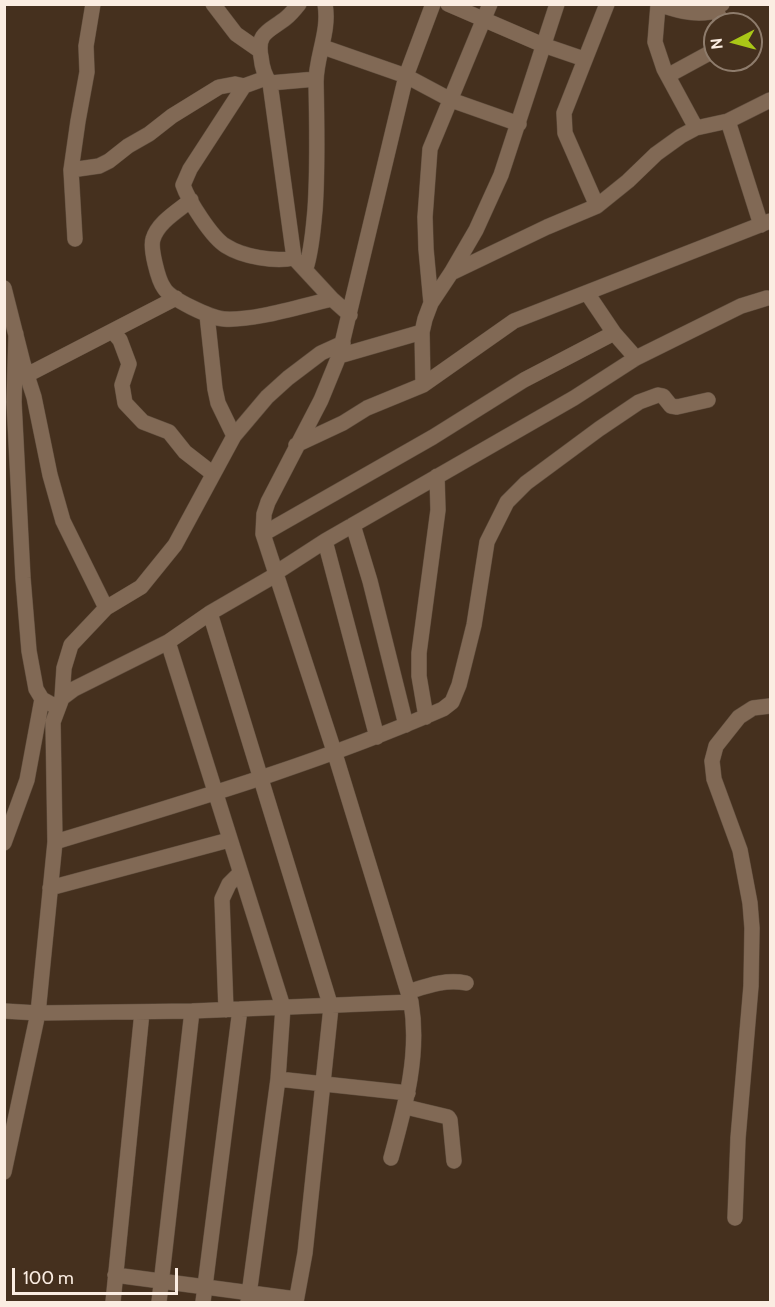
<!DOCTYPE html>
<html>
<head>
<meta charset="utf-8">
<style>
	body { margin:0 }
	#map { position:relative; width:775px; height:1307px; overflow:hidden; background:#45301e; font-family:Cabin,sans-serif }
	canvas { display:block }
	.frame { position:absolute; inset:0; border:6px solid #fbede2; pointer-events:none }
	.north { position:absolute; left:703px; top:12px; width:60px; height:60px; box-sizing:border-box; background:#45301e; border:2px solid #8e7c6c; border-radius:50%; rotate:264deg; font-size:16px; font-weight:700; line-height:24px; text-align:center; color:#fbede2 }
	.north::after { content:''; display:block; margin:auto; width:21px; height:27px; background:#aac717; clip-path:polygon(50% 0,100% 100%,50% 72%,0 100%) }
	.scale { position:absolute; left:12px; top:1268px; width:166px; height:27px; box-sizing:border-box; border:3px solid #fbede2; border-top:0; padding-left:8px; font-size:18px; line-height:21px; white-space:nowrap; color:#fbede2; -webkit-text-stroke:4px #45301e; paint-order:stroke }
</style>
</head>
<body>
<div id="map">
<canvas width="775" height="1307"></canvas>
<div class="frame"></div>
<div class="north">N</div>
<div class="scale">100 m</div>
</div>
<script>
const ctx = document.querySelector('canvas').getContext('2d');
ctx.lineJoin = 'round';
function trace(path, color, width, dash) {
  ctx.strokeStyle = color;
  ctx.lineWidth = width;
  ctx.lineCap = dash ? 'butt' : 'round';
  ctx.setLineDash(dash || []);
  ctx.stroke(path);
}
const minor = new Path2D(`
	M213 4 236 34 259 50
	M299 4C295 9 291 14 286 18 270 31 256 32 261 57 262 67 264 75 270 83L294 258 332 299 350 315
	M448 4 543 45 584 59
	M658 4C675 10 692 15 710 12L715 6 722 4
	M714 4 722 24
	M658 5 655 42 664 69 696 128
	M323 47 406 76 451 100 519 124
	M669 75 715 50
	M266 78 244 86 190 169 183 185C188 200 212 238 226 246 243 257 275 262 294 258
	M270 83 316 79
	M728 121 761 225
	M71 170 99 166 109 161 128 146 149 134 172 116 219 87 235 84 244 86
	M191 200C178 211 158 222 153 239 150 248 158 280 164 288 170 299 211 318 224 319 254 321 301 306 332 299
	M597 206 565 133 564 113 607 4
	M75 239 71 170 78 121 87 72 86 46 93 4
	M306 268C312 249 313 230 315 210 318 167 317 125 316 82 316 56 330 31 325 4
	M451 273 547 227 597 206 628 181 656 154 681 136 696 128 728 121 770 100
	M4 288 23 363 34 397 50 475 63 521 106 608
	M587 293 614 333 636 358
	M431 303 426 249 425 217 430 149 490 4
	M207 315 215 389 218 403 234 436
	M113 332 120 340 129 364 122 385 125 403 143 422 169 432 185 452 212 473
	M16 334 14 402 23 578 29 651 36 689 42 699 58 708
	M339 356 422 332
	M27 375 176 298
	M423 385 422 332 425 319 431 303 451 273 476 230 501 175 557 4
	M296 445 343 423 367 408 423 385 514 321 770 221
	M353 525 370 581 406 725
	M263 534 433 437 524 380 614 333
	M325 541 377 737
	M210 613 331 1007 305 1253 296 1302
	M168 642 283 1007 278 1079 248 1302
	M62 698 64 668 71 645 106 608 141 587 175 545 234 436 267 397 288 378 321 353 343 343
	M426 717 419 676V653L438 510 437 476
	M55 842C186 802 317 764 443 709L452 702 459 685 474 625 487 542 507 502 526 483 599 429 639 402 658 395 663 396 671 406 677 407 708 400
	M4 843 27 780 42 699
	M50 888 229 840
	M408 992C427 986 445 979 466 983
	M226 1010 222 899 229 884 240 873
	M4 1011 38 1013 192 1011 411 1002
	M278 1079 408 1093
	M406 1107 448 1117 450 1120 454 1161
	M391 1158C405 1107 420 1055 411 1002L335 754 263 534 264 514 268 502 321 400 339 356 406 76 433 4
	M4 1172 38 1013 55 842 53 722 62 698 74 689 168 642 210 613 272 577 274 574 325 541 574 398 636 358 741 306 767 298
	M735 1218 738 1138 751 986 752 928 750 903 740 850 714 779 712 761 716 746 739 717 753 708 770 706
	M115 1275 296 1299
	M113 1302 142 1012
	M159 1302 192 1011
	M203 1302 240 1009`);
trace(minor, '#614f3f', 16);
trace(minor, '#816955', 15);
</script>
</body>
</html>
